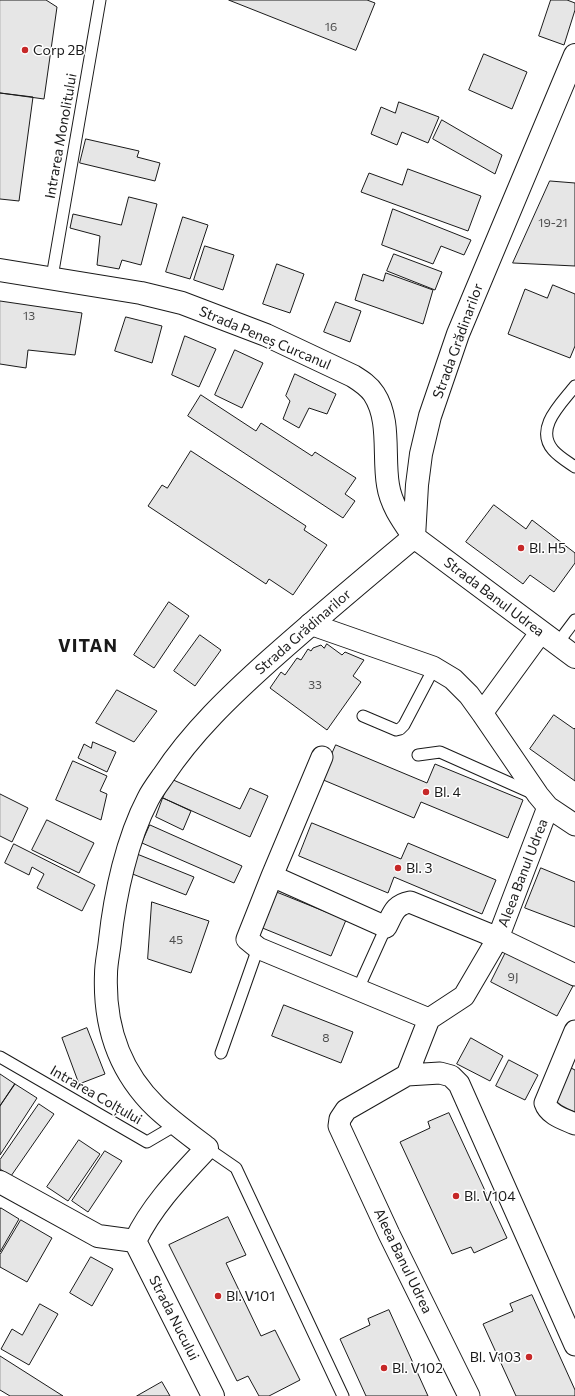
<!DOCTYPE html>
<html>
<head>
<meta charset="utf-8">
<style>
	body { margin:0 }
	canvas { display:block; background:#fff }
</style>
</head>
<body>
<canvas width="575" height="1396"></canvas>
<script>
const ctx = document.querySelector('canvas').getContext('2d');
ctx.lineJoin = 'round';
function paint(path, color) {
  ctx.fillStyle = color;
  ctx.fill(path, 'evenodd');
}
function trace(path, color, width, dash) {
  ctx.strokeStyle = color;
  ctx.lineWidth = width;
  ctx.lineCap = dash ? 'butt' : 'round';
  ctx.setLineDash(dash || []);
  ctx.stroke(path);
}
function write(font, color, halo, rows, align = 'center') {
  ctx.font = font + ' Commissioner,sans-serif';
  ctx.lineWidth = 3;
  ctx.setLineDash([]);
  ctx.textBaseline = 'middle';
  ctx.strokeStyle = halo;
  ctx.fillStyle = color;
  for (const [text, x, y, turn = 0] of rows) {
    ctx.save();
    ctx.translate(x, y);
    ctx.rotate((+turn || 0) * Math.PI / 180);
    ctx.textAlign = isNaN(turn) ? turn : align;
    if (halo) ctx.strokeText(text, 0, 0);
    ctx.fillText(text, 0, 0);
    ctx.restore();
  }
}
const building = new Path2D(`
	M0 0H46L57 7 44 99 0 93Z
	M229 0H367L375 3 356 50Z
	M551 0H567L575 3V10L564 45 539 36Z
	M484 54 527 72 512 109 469 90Z
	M0 93 33 97 19 201 0 199Z
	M399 102 439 117 428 143 402 132 397 145 371 134 381 107 395 113Z
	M442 120 502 155 495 174 433 139Z
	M86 139 139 151 137 157 160 163 155 181 80 163Z
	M408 169 481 196 468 231 361 192 369 173 402 185Z
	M550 181 575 183V266L513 263Z
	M129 197 157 204 141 265 122 260 119 269 97 265 100 236 70 228 73 214 121 225Z
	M393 209 471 240 464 255 441 246 433 264 382 245Z
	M183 217 208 225 190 279 166 272Z
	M205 246 234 255 223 290 194 280Z
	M394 254 442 272 435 290 387 271Z
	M277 264 304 274 290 313 263 304Z
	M386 273 433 290 423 324 355 300 363 274 383 281Z
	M553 285 575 294V346L570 358 508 334 525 289 547 298Z
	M0 301 82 313 75 355 28 350 26 368 0 364Z
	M336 302 361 311 350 342 324 332Z
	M126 317 162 326 152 363 115 351Z
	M185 336 216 349 199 387 172 375Z
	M235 350 263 363 242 408 215 395Z
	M295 374 336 394 327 414 309 408 299 428 283 419 290 401 286 396Z
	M201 395 256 431 261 423 312 456 315 452 356 478 345 494 355 501 343 518 188 416Z
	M191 451 306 526 304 530 327 545 293 595 269 579 266 584 148 506 162 485 167 488Z
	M494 505 526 529 532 520 575 553V563L554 592 530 575 523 584 466 542Z
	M169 602 189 616 154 668 134 655Z
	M200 635 221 650 195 686 174 671Z
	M327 644 342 655 345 652 364 660 353 676 361 682 327 730 270 688 281 672 285 675 297 658 301 660 308 649 311 651 313 648 321 645 324 648Z
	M117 690 157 711 134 742 96 723Z
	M554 715 574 729 575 728V781L530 749Z
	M93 742 116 752 107 772 78 758 84 744 91 748Z
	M336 745 427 783 435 764 523 800 508 838 421 802 414 818 321 779Z
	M73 761 107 776 100 791 107 794 101 820 56 800Z
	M171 779 240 809 250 788 268 796 250 837 163 798Z
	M0 794 28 808 12 842 0 836Z
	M163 798 191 811 183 830 156 817Z
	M47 820 94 843 79 873 32 850Z
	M312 823 401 859 408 843 496 880 482 914 394 877 388 893 299 856Z
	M150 825 242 866 234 883 142 843Z
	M14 844 95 885 82 911 37 888 44 874 32 867 29 875 5 863Z
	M137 854 194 877 186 895 130 873Z
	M541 868 575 882V927L525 908Z
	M274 891 346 920 331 956 260 927Z
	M152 902 209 921 191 973 148 959Z
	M506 952 573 986 557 1016 491 982Z
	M284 1005 353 1032 341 1063 272 1036Z
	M87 1028 105 1074 79 1084 62 1038Z
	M471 1038 503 1056 490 1081 457 1064Z
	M509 1060 538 1075 525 1100 496 1086Z
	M571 1068 575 1070V1112L556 1105Z
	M0 1074 15 1084 0 1106Z
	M15 1084 37 1098 0 1155V1106Z
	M39 1104 54 1114 11 1176 0 1169V1160Z
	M449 1113 507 1238 474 1253 471 1247 452 1254 400 1142 430 1128 428 1122Z
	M79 1140 100 1154 68 1201 47 1187Z
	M105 1151 122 1161 88 1212 72 1201Z
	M1 1208 19 1219 0 1252V1210Z
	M228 1217 246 1255 226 1263 261 1336 275 1330 300 1380 269 1396H259L248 1376 237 1381 169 1245Z
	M21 1220 52 1238 27 1282 0 1267V1255Z
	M91 1257 113 1269 92 1306 70 1293Z
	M532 1295 575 1390V1396H516L483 1324 513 1311 510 1304Z
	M40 1304 58 1314 29 1365 1 1349 12 1329 22 1335Z
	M389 1310 428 1396H366L340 1339 370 1325 368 1319Z
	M0 1356 63 1396H10L0 1390Z
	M162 1382 170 1396H137Z`);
paint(building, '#e6e6e6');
trace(building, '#1a1a1a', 1);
const lane = new Path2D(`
	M52 277 100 0
	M575 386C562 403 534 428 553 450 559 457 568 462 575 467
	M557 644 575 620
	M363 716 396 730 400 729 404 725 434 668
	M418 755 440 752 532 793
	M358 989 386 927
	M221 1053 258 948
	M0 1057 147 1142 176 1125
	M207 1148 236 1168 343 1396`);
const street = new Path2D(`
	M310 624 433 667 453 679 469 695 482 713 538 795 548 807 575 825
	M482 713 541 632
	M322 757 272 876 247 939 258 948 429 1019
	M272 876 386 927C393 914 394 905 410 902L498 938 575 975
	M575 1031 545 1103C549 1115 564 1119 575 1124
	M407 1075 429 1019 464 996 498 938 548 807
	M469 1396 389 1234 339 1126 340 1119 346 1110 407 1075 440 1073 451 1076 459 1084 575 1345`);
const secondary = new Path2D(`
	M0 270 141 293 182 303 266 335 353 376C361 381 369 386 374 394 391 420 383 456 388 485 391 505 403 521 414 537L575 657
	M0 1182 98 1236 135 1241
	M135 1241C153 1204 180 1177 207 1148 190 1135 172 1122 156 1107 119 1071 104 1025 106 974 106 963 109 951 110 940 115 894 127 839 148 799 152 791 158 783 163 776 192 732 231 695 270 660 317 618 365 578 414 537L417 485 421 454 430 416 458 334 575 55
	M135 1241 213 1396`);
trace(lane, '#1a1a1a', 13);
trace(street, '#1a1a1a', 23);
trace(secondary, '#1a1a1a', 24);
trace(lane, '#fff', 11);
trace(street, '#fff', 21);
trace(secondary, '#fff', 22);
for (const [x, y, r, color] of [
	[25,50,4,"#c62828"],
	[521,548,4,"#c62828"],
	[426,792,4,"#c62828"],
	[398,868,4,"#c62828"],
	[456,1196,4,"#c62828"],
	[218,1296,4,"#c62828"],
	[529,1357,4,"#c62828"],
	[384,1368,4,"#c62828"]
]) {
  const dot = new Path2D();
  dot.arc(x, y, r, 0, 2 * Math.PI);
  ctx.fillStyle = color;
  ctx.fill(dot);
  trace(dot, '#fff', 1.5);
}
write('12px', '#4d4d4d', null, [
	["16",331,27],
	["19-21",553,223],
	["13",29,316],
	["33",315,685],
	["45",176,940],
	["9J",513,977],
	["8",326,1038]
]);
write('14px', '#1a1a1a', '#fff', [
	["Corp 2B",33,50],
	["Bl. H5",529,548],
	["Bl. 4",434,792],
	["Bl. 3",406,868],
	["Bl. V104",464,1196],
	["Bl. V101",226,1296],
	["Bl. V103",521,1357,"right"],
	["Bl. V102",392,1368]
], 'left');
write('14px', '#1a1a1a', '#fff', [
	["Intrarea Monolitului",61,136,-80],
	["Strada Peneș Curcanul",265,338,23],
	["Strada Grădinarilor",458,341,-70],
	["Strada Banul Udrea",494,597,37],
	["Strada Grădinarilor",303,632,-41],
	["Aleea Banul Udrea",523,873,-69],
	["Intrarea Colțului",96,1095,30],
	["Aleea Banul Udrea",403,1261,64],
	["Strada Nucului",174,1318,63]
]);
ctx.letterSpacing = '1px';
write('bold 18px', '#1a1a1a', '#fff', [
	["VITAN",88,646]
]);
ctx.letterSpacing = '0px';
</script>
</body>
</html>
